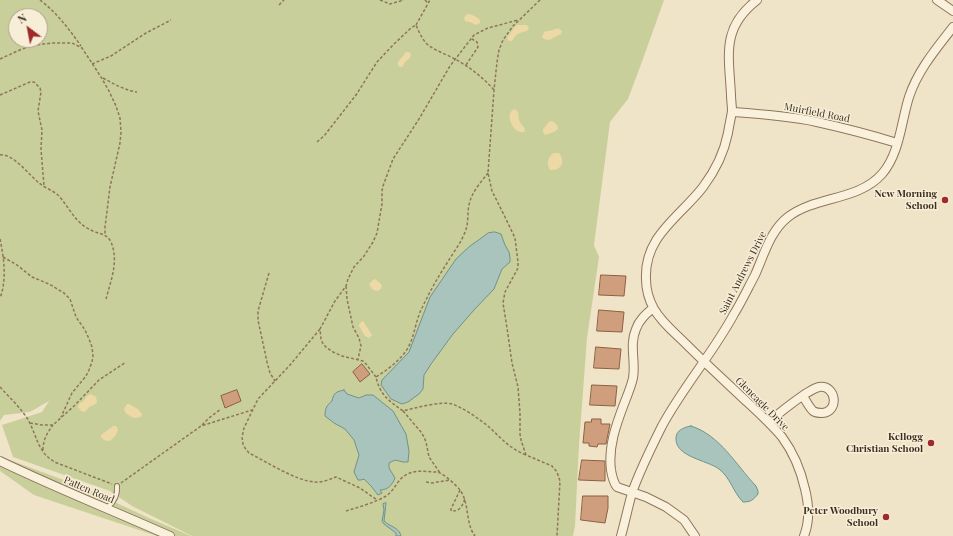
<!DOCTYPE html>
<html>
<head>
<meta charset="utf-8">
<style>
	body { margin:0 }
	#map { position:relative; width:953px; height:536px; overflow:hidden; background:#f0e4c8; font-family:"Playfair Display",serif }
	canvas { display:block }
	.north { position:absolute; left:8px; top:8px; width:40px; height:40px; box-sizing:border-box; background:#f7eed8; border:1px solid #ada18e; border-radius:50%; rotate:328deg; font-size:11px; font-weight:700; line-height:16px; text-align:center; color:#3d2e20 }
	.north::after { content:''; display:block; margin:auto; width:14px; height:18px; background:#9e2a2b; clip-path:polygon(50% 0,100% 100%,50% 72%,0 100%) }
</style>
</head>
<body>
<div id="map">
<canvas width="953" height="536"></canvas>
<div class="north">N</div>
</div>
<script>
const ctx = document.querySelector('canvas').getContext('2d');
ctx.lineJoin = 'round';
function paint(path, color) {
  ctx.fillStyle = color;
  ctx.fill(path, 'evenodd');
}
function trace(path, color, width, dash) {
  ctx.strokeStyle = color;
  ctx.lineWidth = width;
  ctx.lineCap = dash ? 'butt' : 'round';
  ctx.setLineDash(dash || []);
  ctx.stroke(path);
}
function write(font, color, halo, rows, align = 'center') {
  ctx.font = font + ' "Playfair Display",serif';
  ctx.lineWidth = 3;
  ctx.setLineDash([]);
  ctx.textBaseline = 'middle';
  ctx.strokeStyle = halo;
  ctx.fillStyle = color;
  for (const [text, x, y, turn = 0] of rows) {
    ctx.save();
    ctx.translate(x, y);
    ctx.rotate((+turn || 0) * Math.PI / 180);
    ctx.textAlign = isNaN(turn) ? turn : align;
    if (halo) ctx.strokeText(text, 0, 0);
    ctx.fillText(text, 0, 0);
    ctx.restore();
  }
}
paint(new Path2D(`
	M0 0H664L643 59 628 99 610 122 594 245 599 257 587 338 579 445 575 526 573 536H192L132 506 110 491 13 457 2 425 42 412 49 401 30 412 4 415 0 421ZM16 16H40V40H16Z
	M7 459 80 486 149 518 191 536H157L34 495 0 471V461Z`), '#c9cf9b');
paint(new Path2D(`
	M469 14C473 15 477 17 480 20V23L476 25 470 22 465 21 464 18 466 15Z
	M517 25H527L529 28 527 31C519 33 517 33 512 41H509L507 38 514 28Z
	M558 28 562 31 561 34 549 40 544 39 542 37 544 32C549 30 553 31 558 28Z
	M406 52H409L411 54 410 58 405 62 403 66 401 67 398 66V62Z
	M514 109C521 112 517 114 519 120 520 123 523 126 525 129L524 132C513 134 504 114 514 109Z
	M550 121C554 121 558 125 558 129L554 132 545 135 543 132V129Z
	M554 153H559C566 162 561 171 550 170 546 163 548 157 554 153Z
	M375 279 380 283 382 286 380 290 376 291 372 289 369 284 373 280Z
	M363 321 372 335 369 338 365 336 359 326V325L361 322Z
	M91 394 96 397 97 402C95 405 94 405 91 406 88 407 87 411 84 412L81 411 78 407 79 404C81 402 83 402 84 400 87 397 86 395 91 394Z
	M127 404H129L138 409 142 414 141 417 134 418C130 416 125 414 124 409Z
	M113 426H116L118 429C116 438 108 446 101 437V435Z`), '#ecd9a5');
const water = new Path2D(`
	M495 232 501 234 505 245 509 252 510 258V262L502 269 494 289 474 310 453 334 431 364 424 375 423 389 419 394 408 402 402 404 391 399 381 385 382 380 409 352 430 297 456 259 470 246 480 239 488 233Z
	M344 390 347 394 359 398 366 395H373L393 411 406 434 409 451 408 462H403L395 460 389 463V468L395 478C392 485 388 490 380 490L382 493 378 495 371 486 364 479 361 480H358L354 472 359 455 354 440 345 429 334 423 325 416C325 408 327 405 332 401 334 392 336 392 344 390Z
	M691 426C720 435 736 465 756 486L758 491V494C753 500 751 502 743 502 733 492 730 477 719 469 707 460 675 457 676 438 676 430 685 427 691 426Z
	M386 503 384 521C390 527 399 527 401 536H396V533L384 524 382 521 384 510 383 504Z`);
paint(water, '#a9c4bc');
trace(water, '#6f938a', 1);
const building = new Path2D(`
	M601 275 626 276 624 296 599 295Z
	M599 310 624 312 622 332 597 331Z
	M596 347 621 349 619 369 594 368Z
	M362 364 370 374 360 382 353 372Z
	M592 385 617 386 615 406 590 405Z
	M237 390 241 401 225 408 221 396Z
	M592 419H601V424H610L606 444H598L597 447 589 446V443H583L585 422H591Z
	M582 460 605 461V481L579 480Z
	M583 496H608V508L605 523 581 520Z`);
paint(building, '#cf9f7d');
trace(building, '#8d5f41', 1);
const lane = new Path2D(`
	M107 508C114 502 118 495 117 486`);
const street = new Path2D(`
	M757 0C721 28 729 55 731 95 731 100 732 106 732 111 731 118 729 126 728 133 724 153 715 171 703 187 680 217 644 236 646 279 646 289 649 300 654 309 662 323 675 333 686 344 706 364 726 382 746 401 759 413 771 424 782 437 793 452 801 471 805 489 809 505 810 521 804 536
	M937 0 953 11
	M732 112C760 114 789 116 817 122 844 128 871 135 897 143
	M653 308C646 314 639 320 636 329 629 345 636 362 633 378 631 387 627 396 624 404 616 425 608 447 611 470 612 476 613 482 617 487L646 497 666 507 684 520 695 536
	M769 422C780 412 792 403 805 394 809 392 814 388 819 387 836 384 840 412 822 413 819 413 816 413 813 411 809 407 806 401 803 396
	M0 461C56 488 114 511 170 536
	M621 536C625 522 628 507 632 493 639 472 652 446 662 426 683 387 713 353 734 314 742 301 748 288 755 275 764 255 770 231 788 217 815 196 858 201 882 174 900 153 901 122 909 97 918 70 936 49 953 27`);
trace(lane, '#8d765c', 6);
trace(street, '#8d765c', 10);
trace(new Path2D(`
	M40 0C57 13 69 29 81 46
	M380 0 390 4 404 0
	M425 0 428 3
	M540 0 513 26 503 40 499 50 497 62 494 90 488 173 492 191 505 217 515 238 518 262V268L505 292 503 303 507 328 512 363 518 387 520 413V434L521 440 526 455 552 466 557 472 560 481 557 536
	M279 5 284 0
	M416 25 430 0
	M0 59 22 49 35 45 53 43H72L82 48 101 77 109 91 116 106 120 118 121 132 120 143 110 187 105 227V234
	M92 64 111 56 146 33 171 20
	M466 65 478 47 477 42 472 39
	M103 78C114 84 124 90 137 92
	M0 95 30 82H34L40 88 41 92 38 111 42 130 41 149 44 186
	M317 142 324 136 356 95 377 62 394 44 411 28 416 25C419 32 422 39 427 44 435 51 446 54 455 59 469 67 483 77 494 90
	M0 155C13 153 29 175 39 183 45 188 54 191 59 196 65 203 69 210 74 216 79 223 86 228 93 231 100 234 107 234 111 242 119 261 111 280 106 299
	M488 173C481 182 471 193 469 205 467 214 469 223 465 232 461 243 453 253 447 263 438 277 430 291 423 306 415 320 415 338 406 351 398 362 387 370 376 377 380 395 389 401 403 411 415 408 440 401 452 404 462 407 481 420 489 427 502 439 509 448 526 455
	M0 239C4 258 7 280 0 298
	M3 257 17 265 32 277 49 284 64 293 70 299 76 317 85 330 89 339 92 347 93 356 92 362 89 370 86 376 72 393 61 417
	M269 273 258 311V320L267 362 270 373 275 381
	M346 286 347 299 353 327 359 338 361 346 358 359
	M320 329 290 365 258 399 244 428 242 437 243 444 245 448 249 453C267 462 296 481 315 482 322 483 330 479 336 477L360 488 377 500
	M376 377 366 364 363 361 342 356 333 352 327 348 323 344 321 339 320 329 335 301 346 286 348 279 354 267 364 256 373 242 377 233 382 204V191L383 186 393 159 419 119 450 66 474 35 488 28 518 20
	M0 387C9 397 19 406 27 418 37 434 37 454 57 463L112 484
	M403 411 421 432 424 437 426 442 429 457 440 473
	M30 423 42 425H53L74 406 99 380 126 362
	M202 425 209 418 221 409
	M43 450C43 440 47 433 53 425
	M426 482 432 483 450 480
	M121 483 201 426 252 410
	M460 490 451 509V511C460 512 463 505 465 498
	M346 511C359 507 374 503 386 496 394 491 397 481 404 476 413 470 423 471 434 472 436 472 438 472 440 473 445 475 457 486 460 490 470 504 465 523 475 536`), '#8d765c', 1.5, [3, 2]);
trace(lane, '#faf1dc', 4);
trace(street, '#faf1dc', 8);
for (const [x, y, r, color] of [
	[945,200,4,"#9e2a2b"],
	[931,443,4,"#9e2a2b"],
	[886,517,4,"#9e2a2b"]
]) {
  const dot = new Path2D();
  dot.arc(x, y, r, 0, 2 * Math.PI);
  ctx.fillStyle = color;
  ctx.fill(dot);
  trace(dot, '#f7eed8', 1.5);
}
write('10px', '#3d2e20', '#f7eed8', [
	["Muirfield Road",817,113,11],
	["Saint Andrews Drive",743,273,-63],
	["Gleneagle Drive",762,404,45],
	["Patten Road",89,490,23]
]);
write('bold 10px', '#3d2e20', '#f7eed8', [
	["New Morning",937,194],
	["School",937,206],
	["Kellogg",923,437],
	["Christian School",923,449],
	["Peter Woodbury",878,511],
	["School",878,523]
], 'right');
</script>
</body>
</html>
